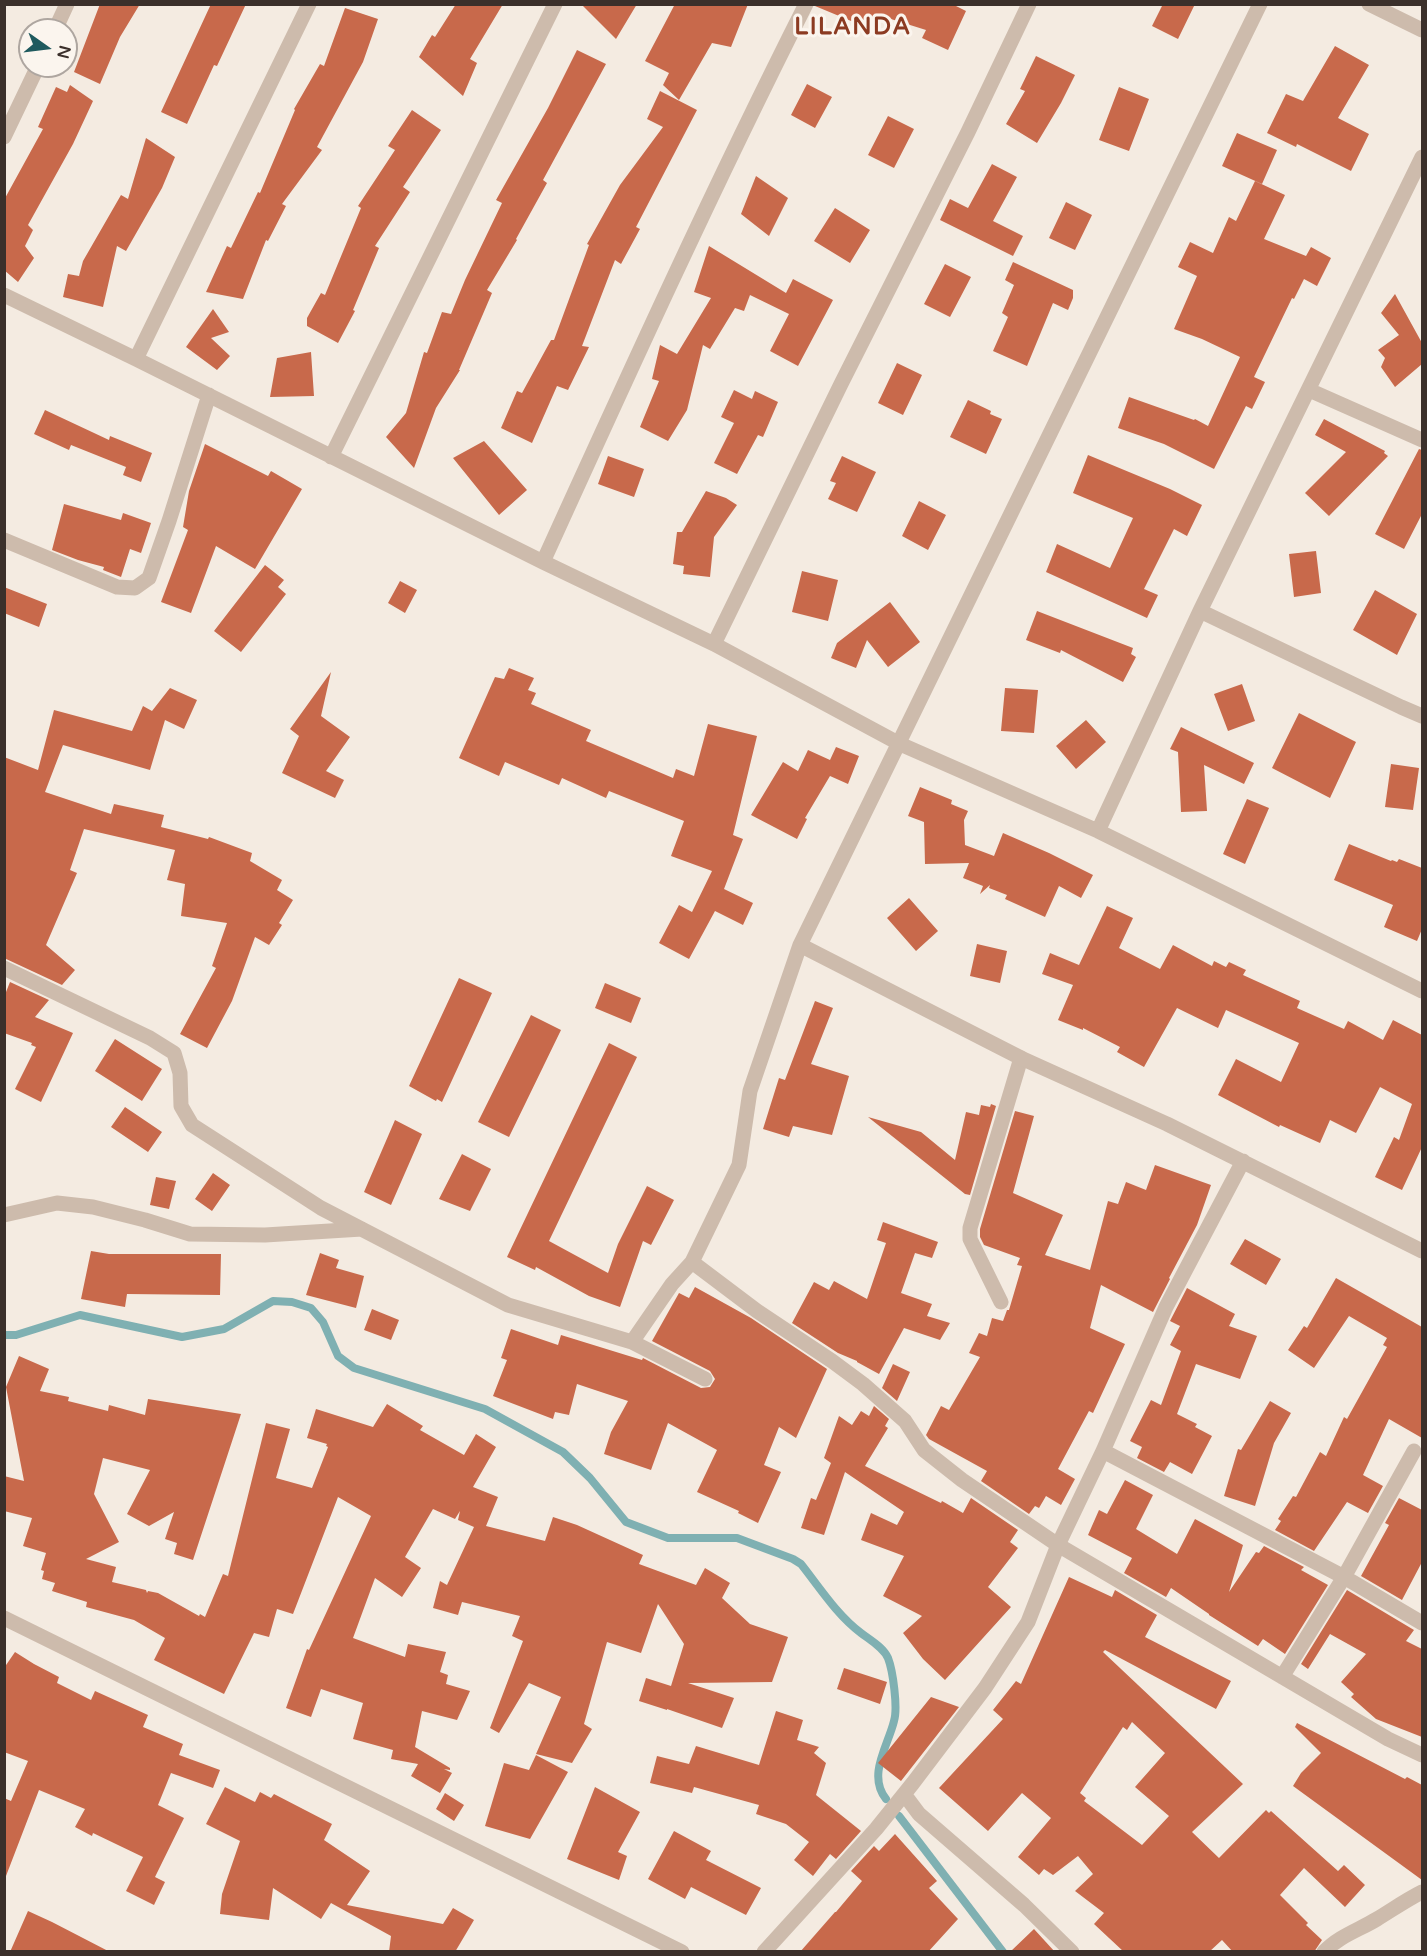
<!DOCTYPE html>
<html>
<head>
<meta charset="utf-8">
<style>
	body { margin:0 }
	#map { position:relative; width:1427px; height:1956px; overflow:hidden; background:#f4ebe1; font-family:"Varela Round",sans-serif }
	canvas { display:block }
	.frame { position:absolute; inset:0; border:6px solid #3b302b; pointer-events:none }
	.north { position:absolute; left:18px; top:18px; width:60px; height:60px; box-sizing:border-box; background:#fbf5ee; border:2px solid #aea6a0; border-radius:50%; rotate:104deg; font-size:16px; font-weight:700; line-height:24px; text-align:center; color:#3b302b }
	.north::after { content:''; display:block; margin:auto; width:21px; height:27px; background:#1f5a5e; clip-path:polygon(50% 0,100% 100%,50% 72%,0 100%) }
</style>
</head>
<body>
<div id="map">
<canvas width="1427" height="1956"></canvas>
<div class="frame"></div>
<div class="north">N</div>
</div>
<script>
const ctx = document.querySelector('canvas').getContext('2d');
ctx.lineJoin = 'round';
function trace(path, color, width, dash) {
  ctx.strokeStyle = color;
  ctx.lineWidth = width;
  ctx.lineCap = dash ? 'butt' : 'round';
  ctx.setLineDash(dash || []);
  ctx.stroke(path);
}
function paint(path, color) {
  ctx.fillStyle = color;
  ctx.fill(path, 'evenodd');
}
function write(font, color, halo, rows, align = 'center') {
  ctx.font = font + ' "Varela Round",sans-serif';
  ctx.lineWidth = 6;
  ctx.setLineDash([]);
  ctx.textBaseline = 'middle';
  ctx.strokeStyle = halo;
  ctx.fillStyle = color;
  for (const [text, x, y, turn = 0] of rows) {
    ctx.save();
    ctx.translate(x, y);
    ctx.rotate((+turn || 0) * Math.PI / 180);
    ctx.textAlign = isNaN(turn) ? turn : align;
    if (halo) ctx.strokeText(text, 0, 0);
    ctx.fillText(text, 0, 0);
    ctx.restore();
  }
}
trace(new Path2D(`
	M4 1335H16L80 1315 182 1337 224 1329 273 1301 292 1302 311 1308 323 1322 338 1356 354 1368 485 1409 563 1452 590 1478 626 1522 668 1538H737L793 1559 801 1564C820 1588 837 1615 861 1633 870 1640 883 1647 888 1658 893 1671 898 1708 894 1721 888 1746 867 1775 886 1799
	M899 1816 1003 1952`), '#7fb0b2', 8);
paint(new Path2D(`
	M100 4H140L120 37 100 84 74 72Z
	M211 4H246L217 66 214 65 187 124 161 112Z
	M456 4H503L470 59 477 63 463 96 419 57 432 35 435 37Z
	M581 4H637L616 39Z
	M675 4H748L731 47 712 43 679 100 663 85 669 73 645 61Z
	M816 4H952L966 11 948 50 922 38 926 30 875 14 868 28 815 6Z
	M1163 4H1195L1178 39 1152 26Z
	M345 8 378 19 363 62 317 147 322 150 282 204 286 206 268 241 266 240 243 299 206 292 227 246 231 248 258 192 260 193 295 110 294 109 320 64 324 66Z
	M1335 46 1369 65 1338 118 1369 134 1351 171 1297 144 1296 147 1267 133 1286 94 1303 101Z
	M577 50 606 64 543 180 547 183 516 239 517 240 487 290 492 293 459 370H460L436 408 414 468 386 437 406 413 424 352 427 353 442 312 451 314 465 280 502 203 496 200 548 108Z
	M1036 56 1075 75 1061 103 1037 143 1006 124 1025 91 1020 89Z
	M807 84 832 97 815 128 791 115Z
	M70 85 93 101 73 144 28 225 33 230 25 246 34 258 18 282 4 270V200L43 129 38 127 56 87 67 92Z
	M1119 87 1149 99 1129 151 1099 140Z
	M660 91 697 110 636 227 640 229 621 264 615 260 582 346 589 347 568 390 557 386 532 443 501 428 517 391 522 393 551 340H554L589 245 587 244 620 185 663 127 647 119Z
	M412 110 441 130 403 187 410 192 375 246 379 248 353 310 355 311 338 343 307 326V318L321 293 325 295 361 208 358 206 395 150 388 146Z
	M888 116 914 129 894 168 868 155Z
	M1237 133 1277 150 1262 184 1222 166Z
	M146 138 175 157 162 188 126 251 117 246 103 307 63 297 68 274 79 276 83 261 121 195 128 199Z
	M992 164 1017 177 993 221 1023 236 1013 256 940 220 950 199 968 208Z
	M756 176 788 198 769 236 741 214Z
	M1255 181 1285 195 1264 239 1306 256 1311 247 1331 258 1317 286 1304 279 1294 299 1292 298 1254 377 1265 382 1252 409 1246 406 1214 469 1164 444 1118 428 1129 397 1194 420 1195 419 1208 426 1240 357 1202 339 1174 329 1197 276 1178 267 1190 242 1213 253 1229 217 1236 221Z
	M1066 202 1092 215 1075 250 1049 238Z
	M835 208 870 230 850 263 814 241Z
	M709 246 786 293 793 279 833 300 798 366 770 351 789 314 750 295 744 311 735 308 710 349 703 345 687 410 668 441 640 427 659 381 652 379 660 345 677 354 711 298 694 292Z
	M1013 262 1073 290V298L1068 310 1053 303 1027 366 993 351 1008 317 1002 313 1014 285 1005 280Z
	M945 264 971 277 950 317 924 304Z
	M1395 294 1422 343V364L1395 387 1381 367 1385 358 1378 350 1399 335 1381 313Z
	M213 309 229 332 211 338 230 356 217 370 186 347Z
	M311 352 314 396 270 397 277 358Z
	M897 363 922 375 903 415 878 403Z
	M734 390 752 399 755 391 778 402 763 437 758 435 737 474 714 463 734 423 721 417Z
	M968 400 991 411 990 414 1002 419 986 454 950 437Z
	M45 410 109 440 110 436 152 453 141 482 123 475 126 467 71 445 69 450 34 434Z
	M1324 419 1385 451 1384 453 1388 456 1329 516 1305 493 1346 452 1315 435Z
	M484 441 527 490 499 515 453 458Z
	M205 444 268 476 271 471 302 489 255 569 216 546 191 613 161 602 188 530 183 527 189 491Z
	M1419 449 1422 450V514L1404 549 1375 534Z
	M1088 455 1170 489 1202 505 1187 536 1174 529 1144 589 1158 595 1147 618 1046 572 1057 544 1110 568 1133 518 1073 493Z
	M608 456 644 469 634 497 598 484Z
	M842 456 876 472 857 512 828 499 836 483 830 481Z
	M706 491 726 498 737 505 714 537 710 577 683 574 684 566 673 564 677 532H682Z
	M919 501 946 515 928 550 902 536Z
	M64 504 121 520 123 513 151 523 141 553 130 549 121 577 103 570 104 567 78 560 52 550Z
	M1316 551 1321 593 1294 597 1289 554Z
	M265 565 284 580 278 587 286 594 241 652 214 631Z
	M802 571 838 580 828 621 792 612Z
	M400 581 417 590 405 613 388 603Z
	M4 587 47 604 39 627 4 613Z
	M1375 590 1417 614 1397 655 1353 630Z
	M890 602 920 642 888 667 867 640 856 668 831 658 837 643Z
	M1037 611 1133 648 1131 654 1136 657 1123 682 1061 650 1060 653 1026 640Z
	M509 668 534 678 528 690 536 693 531 704 591 730 586 741 673 778 676 769 694 776 708 724 757 736 733 835 743 839 724 889 753 903 743 925 715 911 689 959 659 943 679 905 692 912 712 871 671 856 684 821 609 791 606 798 562 778 559 785 505 762 499 776 459 758 495 677 504 679Z
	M331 672 321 716 350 737 326 771 344 780 335 798 282 773 299 736 290 729Z
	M1242 684 1255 721 1228 731 1214 694Z
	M170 688 197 700 184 729 165 720 150 770 63 745 45 792 111 814 114 804 164 815 161 827 208 839 209 837 252 853 250 861 282 880 277 890 293 900 279 923 282 925 269 945 255 937 232 1001 207 1048 180 1034 216 968 212 966 227 923 181 916 185 884 167 880 175 850 84 829 70 870 77 873 46 945 75 970 62 985 4 958V757L38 770 54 710 132 731 143 706 152 711Z
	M1005 688 1038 690 1034 733 1001 731Z
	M1299 713 1356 742 1330 798 1272 768Z
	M1086 720 1106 742 1076 769 1056 746Z
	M1181 727 1254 763 1244 784 1204 765 1207 811 1181 812 1178 752 1170 749Z
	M836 747 859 756 848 784 830 776 805 818 807 819 797 839 751 815 783 762 798 771 808 750 830 760Z
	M1391 764 1419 768 1413 810 1385 807Z
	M920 787 952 800 951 804 968 811 964 820 965 845 994 856 1003 833 1049 853 1093 875 1081 898 1059 886 1045 917 1005 899 1007 895 989 888 990 885 980 894 983 886 963 878 969 863 925 864 924 822 908 816Z
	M1247 799 1269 808 1245 864 1223 854Z
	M1349 844 1391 861 1392 860 1397 862 1399 859 1422 868V929L1417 941 1384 927 1393 905 1334 880Z
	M909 898 938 931 916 951 887 918Z
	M1107 906 1133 918 1119 948 1160 969 1173 945 1212 966 1214 961 1226 967 1229 962 1246 970 1243 975 1300 1001 1297 1008 1344 1029 1348 1021 1383 1040 1393 1020 1422 1035V1147L1402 1190 1375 1177 1394 1137 1399 1140 1412 1104 1380 1087 1356 1133 1330 1120 1320 1143 1280 1125 1279 1127 1218 1095 1236 1059 1281 1082 1299 1043 1226 1010 1218 1028 1177 1008 1144 1067 1117 1052 1120 1047 1083 1028V1030L1058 1020 1073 985 1042 974 1050 953 1079 965Z
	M977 944 1007 951 1000 983 970 976Z
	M459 978 492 993 442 1102 437 1099 436 1101 409 1086Z
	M10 982 49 1000 35 1017 73 1033 41 1102 15 1089 36 1047 31 1045 32 1043 4 1033V997Z
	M605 983 641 998 631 1023 595 1008Z
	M815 1001 833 1008 811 1064 849 1076 832 1135 793 1126 789 1137 763 1129 779 1078 785 1080Z
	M531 1015 561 1030 509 1137 478 1122Z
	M115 1039 162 1069 142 1101 95 1071Z
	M609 1043 637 1057 549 1241 608 1273 618 1244 647 1186 674 1200 651 1245 643 1241 620 1307 589 1296 536 1267 535 1270 507 1257Z
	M991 1104 996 1106 970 1195 965 1194 868 1117 921 1132 955 1160 966 1112 979 1115 981 1105 990 1107Z
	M125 1107 162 1132 148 1152 111 1127Z
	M1015 1111 1034 1116 1013 1193 1063 1215 1045 1255 1090 1270 1108 1201 1118 1204 1126 1182 1146 1190 1155 1165 1211 1185 1197 1225 1169 1278 1170 1279 1153 1312 1101 1285 1090 1328 1125 1344 1093 1413 1089 1411 1058 1469 1075 1479 1061 1505 1046 1496 1039 1508 1035 1506 1029 1514 981 1481 987 1471 929 1439 926 1435 941 1406 949 1410 980 1357 969 1353 979 1333 987 1336 992 1318 1003 1321 1007 1310H1009L1022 1266 1017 1265 1020 1258 984 1245 980 1237V1229Z
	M395 1120 422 1134 391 1205 364 1192Z
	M462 1154 491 1169 470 1211 439 1199Z
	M213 1173 230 1185 212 1211 195 1199Z
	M156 1177 176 1181 169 1209 150 1205Z
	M883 1222 938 1242 932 1258 915 1253 901 1293 932 1304 927 1316 950 1323 940 1340 904 1328 879 1374 857 1362V1361L838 1353 792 1323 814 1282 829 1290 834 1281 867 1299 886 1243 877 1240Z
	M1245 1239 1281 1259 1266 1285 1230 1264Z
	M91 1251 109 1254H221L220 1295 127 1294 125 1307 81 1299Z
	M320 1253 339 1260 336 1268 364 1276 356 1308 306 1295Z
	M1336 1278 1422 1327V1438L1389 1419 1363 1475 1383 1486 1368 1513 1347 1502 1314 1551 1275 1530 1281 1521 1278 1519 1293 1496 1296 1497 1320 1452 1326 1456 1344 1417 1347 1419 1387 1347 1383 1345 1387 1338 1349 1316 1314 1368 1288 1350 1304 1326 1307 1328Z
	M695 1287 751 1318 827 1369 796 1438 779 1427 764 1465 781 1472 758 1523 738 1513 739 1511 697 1492 717 1450 668 1423 651 1470 604 1454 611 1432 628 1401 577 1384 569 1415 555 1412 553 1419 493 1396 507 1360 501 1358 511 1329 558 1345 561 1335 642 1360 643 1358 701 1388 710 1387 715 1379 710 1371 652 1341 679 1293 689 1298Z
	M1187 1288 1235 1314 1229 1326 1257 1336 1240 1379 1196 1364 1177 1414 1197 1424 1195 1427 1212 1436 1192 1474 1170 1462 1164 1472 1137 1458 1142 1447 1130 1441 1151 1400 1161 1405 1181 1351 1170 1345 1180 1326 1170 1321Z
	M372 1309 399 1320 391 1340 364 1330Z
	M19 1356 49 1369 40 1391 69 1397 68 1401 108 1411 109 1405 145 1415 148 1399 241 1414 193 1560 174 1554 177 1543 165 1539 174 1512 149 1526 127 1514 150 1470 103 1458 94 1494 119 1542 86 1559 116 1567 112 1582 146 1590 147 1593 148 1591 158 1593 199 1616 200 1614 205 1617 223 1574 228 1576 266 1423 290 1429 276 1478 312 1488 328 1447 326 1446 327 1444 307 1438 316 1409 373 1427 387 1404 423 1426 420 1430 464 1455 476 1434 496 1447 473 1487 498 1497 486 1526 545 1541 553 1517 577 1525 643 1555 639 1564 696 1585 705 1568 730 1583 722 1598 750 1624 788 1637 772 1682 688 1683 734 1698 722 1728 667 1709V1710L639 1701 646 1678 671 1686 684 1644 658 1604 641 1653 607 1642 584 1724 592 1729 572 1763 536 1754 561 1697 529 1683 499 1733 490 1728 523 1641 512 1636 520 1616 462 1602 458 1615 433 1608 440 1581 447 1585 474 1527 458 1520 460 1511 455 1519 433 1509 405 1557 421 1568 402 1597 375 1578 353 1638 405 1657 408 1644 446 1652 440 1672 448 1675 446 1684 470 1691 457 1720 422 1711 415 1747 450 1768V1770L444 1769 452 1773 440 1793 411 1776 418 1764 391 1759 393 1750 353 1739 363 1703 321 1689 311 1717 286 1708 307 1649 309 1650 371 1516 338 1497 293 1614 277 1609 269 1637 254 1633 224 1694 154 1660 165 1638 134 1620 86 1607 87 1602 52 1591 55 1583 42 1579 44 1571 41 1570 46 1553 23 1546 32 1518 4 1511V1476L24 1481 6 1387Z
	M893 1364 910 1372 897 1401 882 1388Z
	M1270 1401 1291 1413 1274 1443 1255 1506 1224 1496 1238 1449 1241 1450Z
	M874 1406 889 1419 885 1426 888 1428 865 1466 941 1503 942 1501 963 1513 971 1498 1018 1530 1010 1542 1018 1548 988 1587 1011 1607 945 1680 923 1659 903 1633 922 1616 883 1596 904 1556 861 1540 871 1513 897 1525 904 1512 845 1472 824 1535 801 1528 811 1498 816 1500 831 1463 824 1458 839 1416 852 1425 861 1411 869 1416Z
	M1125 1480 1153 1495 1136 1529 1177 1554 1195 1519 1243 1545 1229 1592 1256 1552 1259 1553 1264 1546 1304 1567 1301 1570 1328 1585 1285 1654 1263 1639 1258 1646 1209 1615V1614L1171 1588 1166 1597 1124 1573 1132 1558 1088 1535 1099 1510 1107 1514Z
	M1399 1498 1422 1510V1562L1402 1600 1361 1576 1389 1525 1385 1523Z
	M1069 1577 1112 1597 1115 1590 1157 1615 1145 1637 1231 1681 1216 1709 1105 1650 1103 1652 1243 1784 1192 1832 1219 1858 1266 1810 1269 1813 1271 1811 1338 1871 1344 1865 1365 1885 1345 1907 1304 1868 1280 1895 1308 1923 1306 1925 1322 1940 1314 1952H1233L1222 1940 1209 1952H1124L1094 1924 1104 1913 1075 1891 1093 1874 1078 1856 1053 1875 1044 1869 1039 1875 1018 1857 1051 1818 1022 1793 988 1831 939 1788 1003 1719 993 1710 1016 1681 1021 1684ZM1132 1722 1165 1753 1135 1787 1169 1816 1142 1845 1084 1801 1086 1798 1080 1793 1123 1727 1127 1730Z
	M1347 1590 1414 1630 1406 1641 1422 1649V1737L1376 1719 1351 1697 1354 1694 1341 1682 1366 1654 1330 1634 1308 1669 1301 1664Z
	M15 1652 34 1664 59 1677 57 1683 91 1700 95 1691 148 1715 143 1727 183 1744 179 1755 220 1770 213 1788 171 1773 158 1805 184 1818 155 1877 165 1882 154 1905 126 1891 143 1857 93 1833 92 1836 75 1827 85 1809 39 1790 6 1876H4V1798L11 1801 28 1761 4 1752V1668Z
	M844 1668 887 1682 880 1704 837 1689Z
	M931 1697 959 1707 901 1781 878 1763Z
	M776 1711 803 1720 797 1740 819 1747 814 1753 826 1763 816 1795 861 1831 836 1859 830 1854 813 1876 794 1860 809 1842 786 1824 756 1814 759 1805 694 1787 692 1793 650 1783 657 1756 689 1764 696 1746 759 1765Z
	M1297 1723 1405 1779 1407 1777 1422 1785V1880L1293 1786 1301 1773 1321 1753 1295 1727Z
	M536 1755 568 1772 530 1839 485 1826 504 1763 529 1770Z
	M225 1787 255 1802 260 1792 271 1798 274 1794 332 1824 324 1840 370 1871 347 1905 443 1924 453 1908 474 1920 455 1952H389L391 1936 331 1903 321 1919 273 1888 269 1920 220 1914 222 1894 240 1841 206 1824Z
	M595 1787 640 1812 618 1852 627 1856 619 1880 567 1859Z
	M445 1793 464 1805 454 1821 436 1809Z
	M674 1831 711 1851 706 1860 761 1888 746 1915 691 1887 685 1899 648 1879Z
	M895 1834 937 1881 929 1888 958 1919 928 1952H800L835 1912H836L862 1881 851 1871 874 1846 879 1851Z
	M28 1911 52 1922 110 1952H10Z
	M1034 1929 1055 1952H1010Z`), '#c8694b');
trace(new Path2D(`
	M1001 1302 970 1239V1228L1021 1058`), '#cdbbac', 15);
trace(new Path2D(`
	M1369 4 1422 30
	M55 30 67 4
	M4 137 38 66
	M4 295 136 359 543 562 714 644 900 744 1098 831 1422 991
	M136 359 309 4
	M1309 390 1422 440
	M331 457 555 4
	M4 540 117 587 135 588 149 578 169 521 209 395
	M543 562C628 375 713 188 806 4
	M1200 611 1401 707 1422 716
	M714 644 841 384 968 132 1029 4
	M1098 831 1200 611 1422 157
	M800 945 1021 1058 1167 1124 1422 1251
	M4 968 150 1038 174 1053 180 1073 181 1106 192 1125 321 1208 508 1305 632 1342 672 1284 692 1262 739 1165 750 1091 800 945 1260 4
	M4 1215 57 1203 93 1207 145 1220 190 1234 265 1235 362 1229
	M692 1262 757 1311 832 1361 863 1384 905 1421 924 1450 962 1480 1058 1545 1388 1739 1422 1755
	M632 1342 705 1379
	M1103 1451 1344 1577 1422 1623
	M4 1618 682 1952
	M1282 1677 1344 1577 1414 1451
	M904 1794 919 1814 1024 1905 1072 1952
	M764 1952 876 1829 913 1783 985 1688 1028 1622 1058 1545 1103 1451 1166 1307 1243 1161
	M1324 1952C1339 1936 1359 1930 1377 1919 1392 1910 1406 1900 1422 1892`), '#cdbbac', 15);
ctx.letterSpacing = '1.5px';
write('bold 24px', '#8c3b22', '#fbf5ee', [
	["LILANDA",853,28]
]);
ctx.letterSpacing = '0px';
</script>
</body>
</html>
